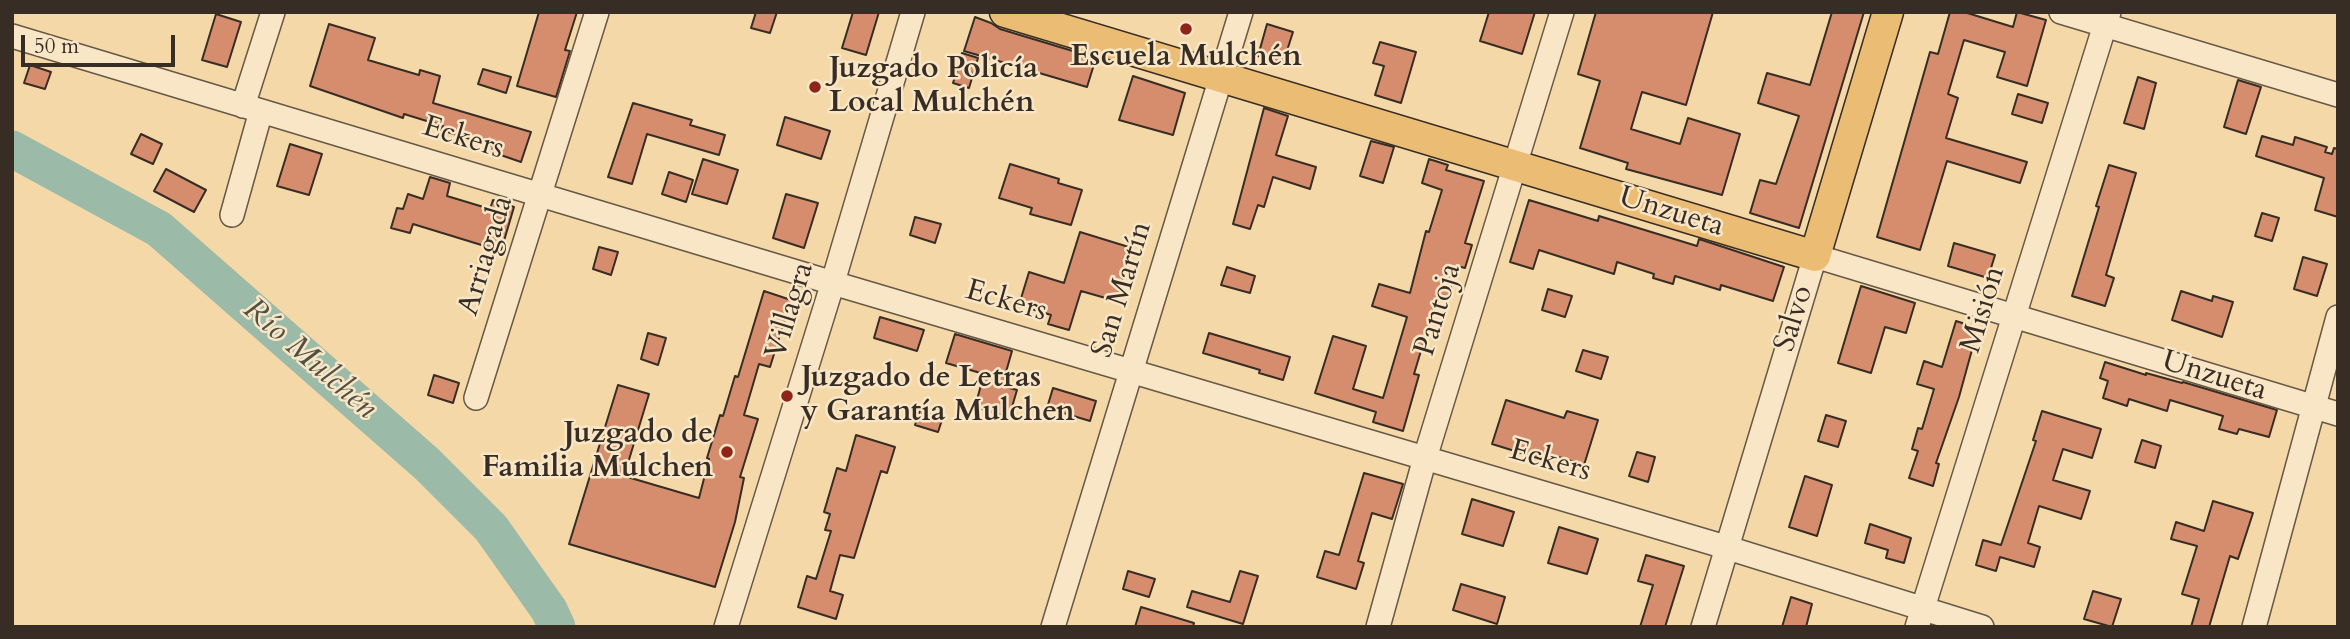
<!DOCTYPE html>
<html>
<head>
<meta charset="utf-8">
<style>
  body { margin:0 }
  #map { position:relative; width:2350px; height:639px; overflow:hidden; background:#f5d8a8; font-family:Cardo,serif }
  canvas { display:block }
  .frame { position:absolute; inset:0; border:14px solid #372d24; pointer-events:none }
  .scale { position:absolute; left:21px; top:35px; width:154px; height:32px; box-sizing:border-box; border:4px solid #372d24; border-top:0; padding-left:9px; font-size:21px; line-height:24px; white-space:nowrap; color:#372d24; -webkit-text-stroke:5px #f8e6c6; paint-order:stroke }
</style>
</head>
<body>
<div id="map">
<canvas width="2350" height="639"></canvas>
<div class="frame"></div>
<div class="scale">50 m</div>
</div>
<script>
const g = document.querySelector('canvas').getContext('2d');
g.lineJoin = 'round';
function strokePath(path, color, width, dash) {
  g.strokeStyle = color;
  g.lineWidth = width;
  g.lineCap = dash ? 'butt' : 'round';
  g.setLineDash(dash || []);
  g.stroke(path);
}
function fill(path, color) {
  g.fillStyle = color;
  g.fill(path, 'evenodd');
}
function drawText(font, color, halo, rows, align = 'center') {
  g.font = font + ' Cardo,serif';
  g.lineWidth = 5;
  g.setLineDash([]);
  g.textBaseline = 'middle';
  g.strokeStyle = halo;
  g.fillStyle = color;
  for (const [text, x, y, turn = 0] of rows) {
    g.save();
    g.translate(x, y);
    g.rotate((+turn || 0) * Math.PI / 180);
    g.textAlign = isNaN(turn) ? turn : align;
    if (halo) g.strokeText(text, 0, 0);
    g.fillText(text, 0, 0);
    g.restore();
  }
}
const river = new Path2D(`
  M12,149L159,229L427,464L491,528L549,610L557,627`);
const building = new Path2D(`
  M539,12H577L565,50L570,51L556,97L517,86Z
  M756,12H777L770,33L751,28Z
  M853,12H879L866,55L842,48Z
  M1489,12H1535L1522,54L1480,41Z
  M1596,12H1713L1686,105L1642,92L1631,129L1680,144L1688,118L1740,134L1722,195L1626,169L1628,163L1580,148L1600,81L1578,74Z
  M1832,12H1864L1799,228L1750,213L1760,180L1776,184L1799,116L1758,103L1767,73L1810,85Z
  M1950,12H1964L2013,27L2017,12L2046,20L2027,86L1997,77L2005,52L1964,40L1948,94L1958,98L1946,138L2027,162L2020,183L1947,161L1920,250L1877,237L1930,52L1938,54Z
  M216,14L241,22L227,67L202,60Z
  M975,17L991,23L1000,29L1096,58L1087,87L964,51Z
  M329,24L375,38L368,60L419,75L420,70L440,76L433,103L531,132L521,162L492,152L493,146L441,130L443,126L404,114L403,118L310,86Z
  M1267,24L1293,32L1283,63L1258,56Z
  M1380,42L1416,52L1401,103L1375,95L1384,66L1373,63Z
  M962,53L978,58L969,88L953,83Z
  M30,65L51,72L45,89L24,83Z
  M483,69L511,77L506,93L478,84Z
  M1133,76L1185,93L1173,135L1119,120Z
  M2138,77L2156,83L2144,129L2124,123Z
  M2238,80L2261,87L2246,134L2224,127Z
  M2018,94L2048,103L2042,123L2012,114Z
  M633,103L692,120L690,125L725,135L719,155L647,134L632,184L608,177Z
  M1264,108L1288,116L1276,155L1316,167L1310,189L1273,177L1264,207L1258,205L1250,229L1233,224Z
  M785,117L830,131L821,159L777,145Z
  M141,134L162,144L153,164L131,154Z
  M2262,136L2293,145L2295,137L2327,147L2325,152L2332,154L2334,148L2338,149V217L2315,210L2324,178L2256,156Z
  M1371,141L1394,147L1383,183L1360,176Z
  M290,144L322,154L309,195L277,186Z
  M703,159L738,170L727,204L692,194Z
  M1429,159L1448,165L1446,170L1484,181L1465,243L1472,245L1465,268L1457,266L1448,297L1438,294L1414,374L1419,375L1403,431L1373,422L1376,412L1315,393L1333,336L1366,346L1353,389L1383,398L1407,317L1372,306L1379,284L1410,293L1426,231L1429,232L1442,190L1422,183Z
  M1010,164L1059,179L1058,183L1082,190L1071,225L1030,214L1032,208L999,198Z
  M2109,165L2136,173L2106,275L2114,278L2105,306L2072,296L2099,207L2096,206Z
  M166,169L206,190L194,212L154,191Z
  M669,172L693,180L686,202L662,194Z
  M430,177L450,183L447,196L490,209L493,200L514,207L501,251L413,224L410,233L391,228L397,208L403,209L408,194L423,199Z
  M786,194L818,203L804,248L773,238Z
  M1529,200L1598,221L1599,216L1697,246L1699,239L1784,267L1773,301L1721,285L1720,290L1675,276L1673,284L1653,278L1654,274L1617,262L1614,274L1539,250L1533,269L1510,262Z
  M2262,213L2279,218L2272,241L2255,236Z
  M915,217L941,224L935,243L910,235Z
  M1080,232L1132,248L1116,301L1081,291L1069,330L1048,324L1051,315L1019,305L1029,272L1064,283Z
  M1954,243L1995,255L1988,278L1948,266Z
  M599,247L618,252L611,275L593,269Z
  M2303,257L2327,264L2317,296L2294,289Z
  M1227,267L1255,276L1250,293L1221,285Z
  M1861,286L1915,303L1906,333L1885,327L1871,373L1838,363Z
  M1548,289L1572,296L1565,317L1542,310Z
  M764,291L791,300L770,367L759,364L744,415L758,419L740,477L744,478L735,522L715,587L569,544L618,385L649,394L624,476L699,498L709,459L707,458L720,415L723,416L735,376L738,377Z
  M2181,291L2212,301L2213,296L2233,302L2222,337L2172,320Z
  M880,317L924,330L917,351L874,338Z
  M1956,321L1978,328L1959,397L1936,463L1939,464L1933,486L1909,478L1918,451L1912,449L1918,428L1922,429L1934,389L1917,384L1924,361L1942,367Z
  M648,333L666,338L658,365L641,359Z
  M1209,333L1290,357L1283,380L1259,373L1260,370L1203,353Z
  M955,334L1012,351L1002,386L1017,390L1009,417L975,407L984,374L946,363Z
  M1583,350L1608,357L1601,379L1576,371Z
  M2105,362L2146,375V373L2182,383L2183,382L2277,410L2269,437L2239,429L2237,434L2219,429L2223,416L2170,400L2167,411L2129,399L2127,406L2103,398L2108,381L2100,378Z
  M434,375L459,383L453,403L428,395Z
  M1053,388L1096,401L1090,421L1047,408Z
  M1506,400L1564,418L1567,411L1598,420L1584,465L1546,453L1544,460L1492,444Z
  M921,407L944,414L938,432L915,425Z
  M2042,411L2101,429L2092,458L2063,449L2053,480L2090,491L2081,519L2039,506L2028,543L2040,547L2034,567L2000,557L1996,571L1976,565L1983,540L2001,545L2036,441L2033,440Z
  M1826,415L1846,421L1838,447L1818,441Z
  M856,435L895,447L887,473L881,471L854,558L840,555L830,591L843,595L836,619L798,607L807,576L816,579L831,531L825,530L830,514L824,512L837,468L846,471Z
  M2142,440L2161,446L2155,468L2135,462Z
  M1637,452L1655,457L1648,482L1629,476Z
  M1364,473L1403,484L1392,519L1372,513L1358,561L1364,563L1356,589L1317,577L1325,551L1339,555Z
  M1805,476L1832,485L1817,536L1789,527Z
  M1472,499L1514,512L1503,546L1462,534Z
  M2213,501L2253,513L2238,559L2230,556L2209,627H2191L2199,599L2182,594L2197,546L2171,539L2176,522L2204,531Z
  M1870,524L1911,538L1904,563L1886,558L1888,550L1865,543Z
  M1559,527L1598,539L1587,574L1548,563Z
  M1646,555L1684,566L1665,627H1640L1653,585L1638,581Z
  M1128,571L1155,579L1149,597L1123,589Z
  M1240,571L1258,576L1243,624L1187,607L1192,591L1230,602Z
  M1461,584L1505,597L1497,624L1453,610Z
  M2093,591L2121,599L2112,627L2084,619Z
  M1791,597L1812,604L1806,627H1782Z
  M1141,607L1194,623L1193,627H1135Z`);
const minor = new Path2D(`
  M2061,12L2338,95
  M12,36L833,283L1712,543L1982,627
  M243,106L273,12
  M232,215L261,111
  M476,398L597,12
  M726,627L830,292L913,12
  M1053,627L1241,12
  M1378,627L1425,458L1562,12
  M1703,627L1815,256L2338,414
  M1917,627L2109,12
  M2254,627L2338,317`);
const major = new Path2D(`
  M1005,12L1815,256L1888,12`);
const markers = [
  [1186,29,7,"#8f2418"],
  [815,87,7,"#8f2418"],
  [787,396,7,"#8f2418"],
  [727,452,7,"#8f2418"]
];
const poiNames = [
  ["Escuela Mulchén",1186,58,"center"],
  ["Juzgado Policía",829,70],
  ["Local Mulchén",829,104],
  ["Juzgado de Letras",801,379],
  ["y Garantía Mulchen",801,413],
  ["Juzgado de",713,435,"right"],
  ["Familia Mulchen",713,469,"right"]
];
const streetNames = [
  ["Eckers",463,139,17],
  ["Unzueta",1671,213,17],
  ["Arriagada",487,256,-73],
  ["San Martín",1123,290,-73],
  ["Eckers",1006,302,16],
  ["Pantoja",1439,310,-73],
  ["Misión",1984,310,-73],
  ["Villagra",791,311,-73],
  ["Salvo",1795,319,-73],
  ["Unzueta",2214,377,17],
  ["Eckers",1550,462,16]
];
const waterNames = [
  ["Río Mulchén",309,360,41]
];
strokePath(river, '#9cbaa8', 37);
fill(building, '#d58d6e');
strokePath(building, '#372d24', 2);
strokePath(minor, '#665845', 26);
strokePath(major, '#372d24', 33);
strokePath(minor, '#f8e6c6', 23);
strokePath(major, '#eabc74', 30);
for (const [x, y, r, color] of markers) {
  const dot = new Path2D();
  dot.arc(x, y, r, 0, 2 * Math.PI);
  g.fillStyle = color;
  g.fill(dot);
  strokePath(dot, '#f8e6c6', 2.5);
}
drawText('bold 30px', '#372d24', '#f8e6c6', poiNames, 'left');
drawText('30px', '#372d24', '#f8e6c6', streetNames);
drawText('italic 32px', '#505045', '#f8e6c6', waterNames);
</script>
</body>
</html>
